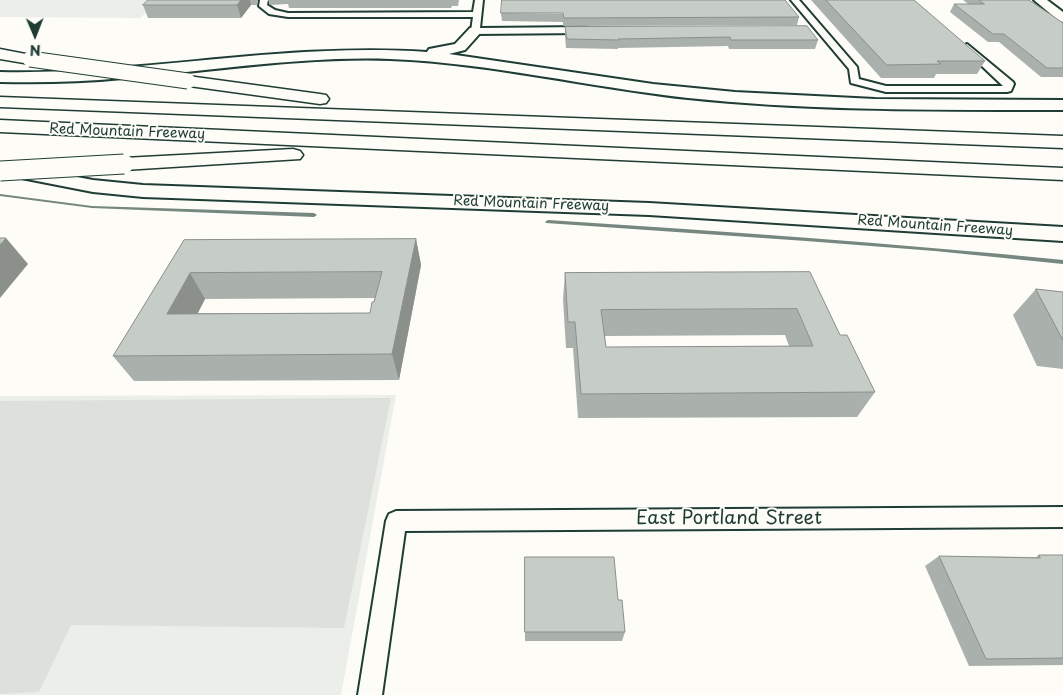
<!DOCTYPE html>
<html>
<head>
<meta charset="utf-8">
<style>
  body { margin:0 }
  #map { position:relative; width:1063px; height:695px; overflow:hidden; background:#fdfcf7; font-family:"Playpen Sans",sans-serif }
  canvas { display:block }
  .north { position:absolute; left:10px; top:10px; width:50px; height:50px; -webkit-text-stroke:4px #fdfcf7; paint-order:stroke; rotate:179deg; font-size:14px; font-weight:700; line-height:20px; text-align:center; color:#1f3d34 }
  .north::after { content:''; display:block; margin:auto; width:18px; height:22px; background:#1f3d34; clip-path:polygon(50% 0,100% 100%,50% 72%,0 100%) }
</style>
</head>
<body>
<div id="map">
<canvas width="1063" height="695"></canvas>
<div class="north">N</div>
</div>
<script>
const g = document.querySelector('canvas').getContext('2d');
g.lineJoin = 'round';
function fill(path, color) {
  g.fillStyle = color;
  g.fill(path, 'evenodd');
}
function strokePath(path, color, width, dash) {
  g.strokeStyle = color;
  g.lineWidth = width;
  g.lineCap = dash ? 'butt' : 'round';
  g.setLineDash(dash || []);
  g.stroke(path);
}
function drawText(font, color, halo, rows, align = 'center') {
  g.font = font + ' "Playpen Sans",sans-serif';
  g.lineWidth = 4;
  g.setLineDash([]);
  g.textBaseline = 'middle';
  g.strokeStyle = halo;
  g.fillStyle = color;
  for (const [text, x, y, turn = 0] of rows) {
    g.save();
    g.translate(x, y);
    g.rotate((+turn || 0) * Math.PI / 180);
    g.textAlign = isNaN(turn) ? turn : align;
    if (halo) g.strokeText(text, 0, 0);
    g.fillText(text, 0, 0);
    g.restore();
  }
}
const built = new Path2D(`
  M0,0H160L140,18L0,17Z
  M396,395L341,695H0V396Z`);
const green = new Path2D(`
  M391,398L344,628L71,625L39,692L0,694V401Z`);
const stream = new Path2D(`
  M0,194L92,206L314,213L317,215L314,217L92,208L0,196Z
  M548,220C720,231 892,243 1063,260V264L935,251L806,241L546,223L545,222Z`);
const street = new Path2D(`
  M260,0H268L267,5L275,10L288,13L473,12L475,0H483L480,28L586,27L590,30L586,33L475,34L471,31L473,17H288L269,14L259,6Z
  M791,0H799L857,67L859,79L886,86H1003L964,49L962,47L967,44L1013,82L1014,84L1011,91L1007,92H886L851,83L849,69Z
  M1063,507V527L405,531L382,695H358L386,521L389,514L396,511Z`);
const secondary = new Path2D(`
  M1034,0H1047L1063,12V22L1059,21Z`);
const primary = new Path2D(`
  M475,27L482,31L465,50L449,54L653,84L735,92L875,99L1063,100V110C938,110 812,111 688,98C588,87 491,63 390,59C301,56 212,71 123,78C82,82 41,83 0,82V72C143,75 284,42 427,52L429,49L455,44L470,28Z
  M13,165L93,180L143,185L649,203L1063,227V241L649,215L143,197L93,192L6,175L3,171L6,167Z`);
const highway = new Path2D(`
  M0,49L36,56L38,59L36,62L30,64L0,59Z
  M188,76L320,94L326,95L329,99L326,103L320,104L182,85L180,81L182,77Z
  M0,97L1063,136V148L0,107Z
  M0,120L1063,168V180L0,132Z
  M293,149L300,151L303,155L300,159L124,170L117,168L114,164L117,160L124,158Z`);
const highwayBridgeFar1 = new Path2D(`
  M30,59L188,81`);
const highwayBridge = new Path2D(`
  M0,171L124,164`);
const wall = new Path2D(`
  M148,0H258L257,5H251L241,18H148L143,5Z
  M268,0H459L458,6H452L451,8H289L288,4L270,5Z
  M811,0H914L985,61L977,74H936L934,78H881Z
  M963,0H1029L1063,23V77H1041L999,42H988L950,12L954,4H968Z
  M501,13L799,17L797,25L563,26V22L502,21Z
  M565,27L818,40L815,49H729L728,46L618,48V49L566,48L565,36Z
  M416,239L421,265L399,380L134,381L113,356L184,240ZM375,298L370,313H198L205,299Z
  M810,272L840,335L875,392L857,417L578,418L573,348H566L563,299L565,273ZM785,335L789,346L606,347L605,336Z
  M1036,289L1063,292V369L1037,366L1013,315Z
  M1039,555H1063V665L969,666L925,566L939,556L1036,557Z
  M525,557L618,600L625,632L622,641H525Z`);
const shadedWall = new Path2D(`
  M241,0H250L251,5L241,18L237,5Z
  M6,238L28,264L0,298V245Z
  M416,239L421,265L399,380L392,354Z
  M190,273L205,299L184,339L167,314Z`);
const building = new Path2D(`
  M148,0H241L237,5H143Z
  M502,0H785L799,17L564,18L563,13H501Z
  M826,0H914L985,61H937L941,64L887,65Z
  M979,0H1029L1063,23V68H1047L1004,34H993L954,4H984Z
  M807,26L818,40H731L730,37L618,39L619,40L567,39L565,27Z
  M0,238H6L0,245Z
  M416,239L392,354L113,356L184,240ZM382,272L374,302H372L370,313L167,314L190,273Z
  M810,272L840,335H847L875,392L581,394L575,322H568L565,273ZM797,309L813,346L606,347L601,310Z
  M1036,289L1063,292V340Z
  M1039,555H1063V658L986,659L939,556L1040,558Z
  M525,557H614L618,600H622L625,632H525Z`);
const farStreetnames = [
  ["Red Mountain Freeway",127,132,2],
  ["Red Mountain Freeway",531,204,2],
  ["Red Mountain Freeway",935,226,4]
];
const nearStreetnames = [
  ["East Portland Street",729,519]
];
fill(built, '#eceee9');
fill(green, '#dde0db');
fill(stream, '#75877f');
strokePath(street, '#1f3d34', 4);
strokePath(secondary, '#1f3d34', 4);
strokePath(primary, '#1f3d34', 4);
strokePath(highway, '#1f3d34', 3);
fill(street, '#fdfcf7');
fill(secondary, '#fdfcf7');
fill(primary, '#fdfcf7');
fill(highway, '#fdfcf7');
strokePath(highwayBridgeFar1, '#1f3d34', 17, []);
strokePath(highwayBridge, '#1f3d34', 21, []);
strokePath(highwayBridgeFar1, '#fdfcf7', 15);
strokePath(highwayBridge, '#fdfcf7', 19);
fill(wall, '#aab0ab');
fill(shadedWall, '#8b908b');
fill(building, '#c6cdc7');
strokePath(building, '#8b908b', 1);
drawText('14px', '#1f3d34', '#fdfcf7', farStreetnames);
drawText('19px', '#1f3d34', '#fdfcf7', nearStreetnames);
</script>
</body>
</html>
